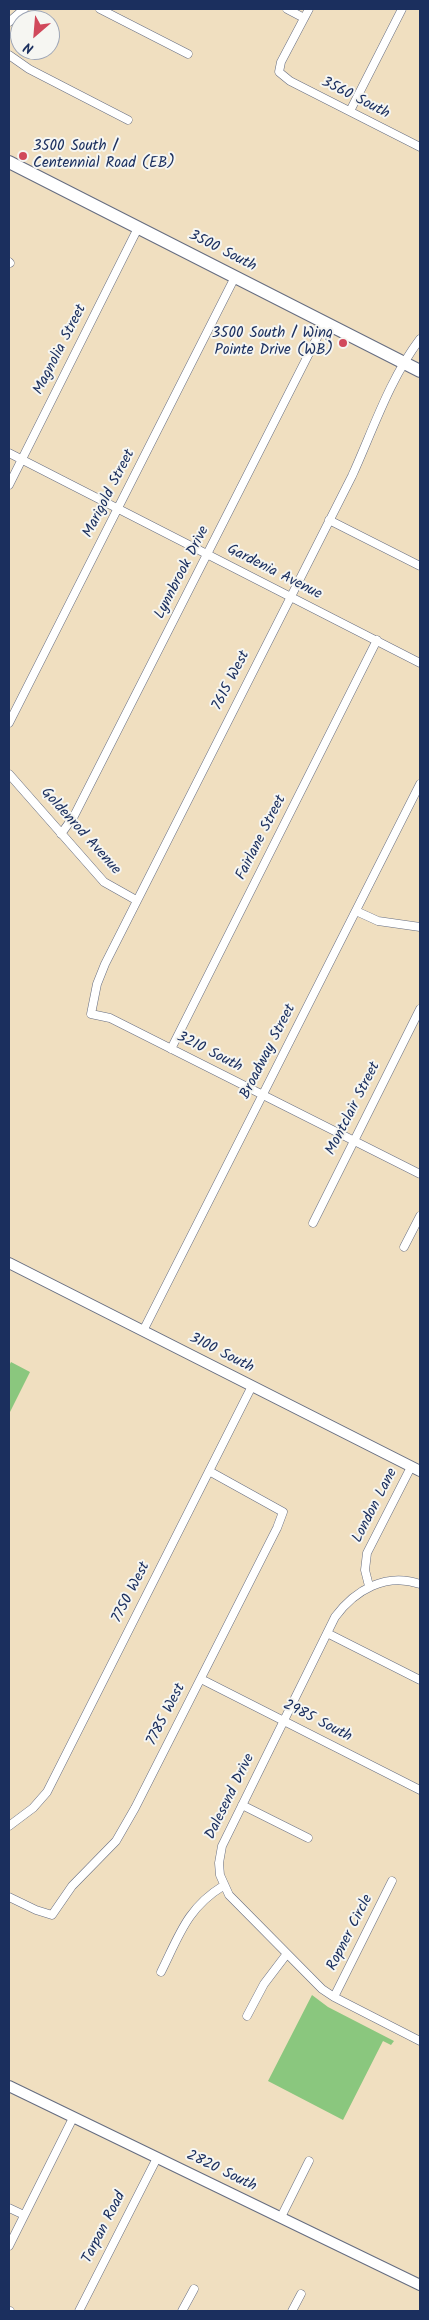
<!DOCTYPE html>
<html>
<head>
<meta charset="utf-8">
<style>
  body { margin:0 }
  #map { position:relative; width:429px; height:2320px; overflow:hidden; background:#f0dfc0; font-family:Kalam,sans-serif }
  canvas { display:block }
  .frame { position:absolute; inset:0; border:10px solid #1b2f5e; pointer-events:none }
  .north { position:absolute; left:10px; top:10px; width:50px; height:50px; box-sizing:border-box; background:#f6f6f2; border:1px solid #9ea6b7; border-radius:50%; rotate:207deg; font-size:14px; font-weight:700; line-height:20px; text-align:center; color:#1b2f5e }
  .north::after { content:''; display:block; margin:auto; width:18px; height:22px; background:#d1495b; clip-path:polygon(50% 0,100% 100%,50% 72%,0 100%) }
</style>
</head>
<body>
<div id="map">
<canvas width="429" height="2320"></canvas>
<div class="frame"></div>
<div class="north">N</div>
</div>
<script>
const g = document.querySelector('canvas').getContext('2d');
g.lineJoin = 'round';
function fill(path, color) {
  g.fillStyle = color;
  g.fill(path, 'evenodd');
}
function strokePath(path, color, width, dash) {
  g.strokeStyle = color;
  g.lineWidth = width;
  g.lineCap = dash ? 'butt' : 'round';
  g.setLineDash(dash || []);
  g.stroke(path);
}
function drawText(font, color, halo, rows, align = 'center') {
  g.font = font + ' Kalam,sans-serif';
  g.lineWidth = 4;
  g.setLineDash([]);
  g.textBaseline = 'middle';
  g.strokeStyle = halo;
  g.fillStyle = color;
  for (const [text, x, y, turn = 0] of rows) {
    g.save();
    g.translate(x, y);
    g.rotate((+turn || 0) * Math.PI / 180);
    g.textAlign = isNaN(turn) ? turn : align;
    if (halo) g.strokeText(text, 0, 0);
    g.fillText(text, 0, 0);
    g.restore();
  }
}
const green = new Path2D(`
  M11,1362L30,1372L10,1412L9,1366Z
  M312,1995L328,2007L394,2041L391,2045L383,2041L343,2120L268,2081Z`);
const minor = new Path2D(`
  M100,9L188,54
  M287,9L304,18
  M309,9L281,62L279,72L290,81L420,147
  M9,22L24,9
  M9,55L29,69L128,120
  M350,111L402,9
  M9,262L10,263
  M420,339C389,380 373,430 352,476L105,964L97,984L91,1014L110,1018L420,1174
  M9,453L420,663
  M9,485L138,228
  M329,520L420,566
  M9,723L235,277
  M9,774L104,882L136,900
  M61,834L74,816L325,322
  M356,911L378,921L420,927
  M171,1049L377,640
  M313,1223L420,1009
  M404,1247L420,1216
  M143,1331L420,784
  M420,1584C386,1572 355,1590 335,1617L222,1846L219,1863L220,1875L229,1895L322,1989L334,1997L420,2041
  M369,1586L365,1570L367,1553L411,1467
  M327,1633L420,1680
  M201,1679L420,1790
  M242,1805L308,1838
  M9,1826L33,1808L47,1792L252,1386
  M9,1897L36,1910L52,1915L72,1886L116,1841L135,1808L277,1528L283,1512L209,1471
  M161,1972C179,1936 187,1908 223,1886
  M334,1997L392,1881
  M247,2016L264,1984L286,1955
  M9,2208L24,2215
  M281,2217L309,2161
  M9,2246L73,2118
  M9,2311H10
  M79,2311L157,2158
  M182,2311L194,2289
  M292,2311L301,2294`);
const tertiary = new Path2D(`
  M9,1263L420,1471
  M9,2086L420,2285`);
const primary = new Path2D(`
  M9,162L420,371`);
const markers = [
  [23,156,5,"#d1495b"],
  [343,343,5,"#d1495b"]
];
const streetNames = [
  ["3560 South",355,99,27],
  ["3500 South",222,252,27],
  ["Magnolia Street",61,350,-63],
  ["Marigold Street",110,494,-63],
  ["Lynnbrook Drive",183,573,-63],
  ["Gardenia Avenue",274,573,27],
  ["7615 West",232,681,-63],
  ["Goldenrod Avenue",80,832,48],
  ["Fairlane Street",262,838,-63],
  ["Broadway Street",269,1052,-63],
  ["3210 South",209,1053,27],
  ["Montclair Street",354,1109,-63],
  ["3100 South",221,1354,27],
  ["London Lane",376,1506,-63],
  ["7750 West",132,1593,-63],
  ["7785 West",167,1715,-63],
  ["2985 South",317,1722,27],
  ["Dalesend Drive",231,1797,-64],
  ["Ropner Circle",351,1933,-63],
  ["2820 South",221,2172,26],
  ["Tarpan Road",105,2228,-63]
];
const poiNames = [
  ["3500 South /",33,147],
  ["Centennial Road (EB)",33,164],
  ["3500 South / Wing",333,334,"right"],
  ["Pointe Drive (WB)",333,351,"right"]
];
fill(green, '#8ac77e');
strokePath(minor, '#666d80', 9);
strokePath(tertiary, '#666d80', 12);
strokePath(primary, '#666d80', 14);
strokePath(minor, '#fff', 8);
strokePath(tertiary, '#fff', 10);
strokePath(primary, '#fff', 12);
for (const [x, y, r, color] of markers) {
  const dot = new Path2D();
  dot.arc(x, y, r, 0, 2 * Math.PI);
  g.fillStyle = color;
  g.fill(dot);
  strokePath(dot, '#f6f6f2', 2);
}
drawText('15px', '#1b2f5e', '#f6f6f2', streetNames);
drawText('15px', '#1b2f5e', '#f6f6f2', poiNames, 'left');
</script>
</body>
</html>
